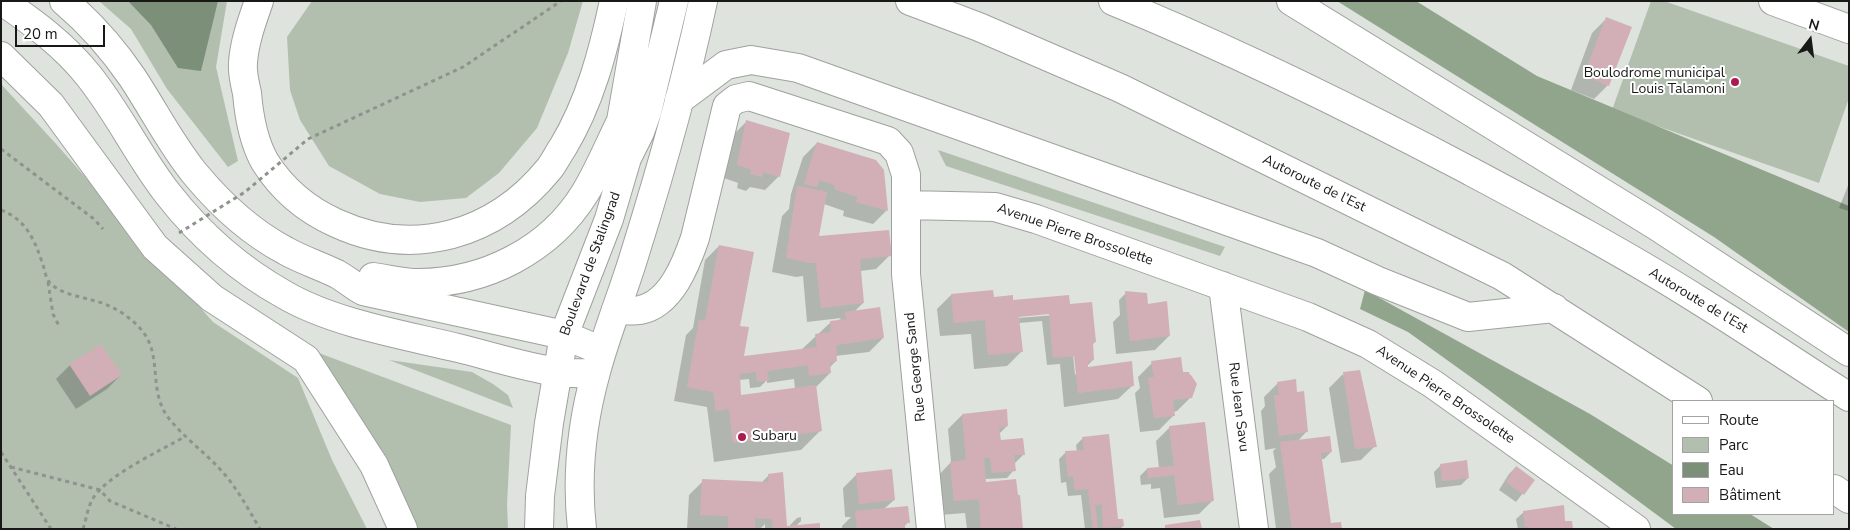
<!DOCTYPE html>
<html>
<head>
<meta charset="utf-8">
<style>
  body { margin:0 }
  #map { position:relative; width:1850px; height:530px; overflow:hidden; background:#dee3dd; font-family:"Nunito Sans",sans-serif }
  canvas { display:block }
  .frame { position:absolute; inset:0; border:2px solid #181917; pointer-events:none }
  .legend { position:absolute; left:1672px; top:400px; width:162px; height:115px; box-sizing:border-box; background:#fff; border:1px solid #a3a3a2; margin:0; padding:6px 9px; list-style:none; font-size:15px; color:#181917 }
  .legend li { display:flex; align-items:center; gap:10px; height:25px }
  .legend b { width:25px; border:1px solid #a3a3a2 }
  .north { position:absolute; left:1785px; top:15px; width:50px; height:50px; -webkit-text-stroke:4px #fff; paint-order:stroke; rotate:15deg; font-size:14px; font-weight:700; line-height:20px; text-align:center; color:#181917 }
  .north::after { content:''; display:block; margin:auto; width:18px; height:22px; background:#181917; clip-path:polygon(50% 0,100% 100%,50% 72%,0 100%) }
  .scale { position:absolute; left:15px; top:25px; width:90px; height:22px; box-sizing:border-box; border:2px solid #181917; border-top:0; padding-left:6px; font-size:15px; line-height:18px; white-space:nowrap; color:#181917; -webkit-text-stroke:4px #fff; paint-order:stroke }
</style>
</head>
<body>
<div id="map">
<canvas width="1850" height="530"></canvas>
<div class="frame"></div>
<ul class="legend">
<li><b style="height:6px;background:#fff"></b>Route</li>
<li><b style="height:14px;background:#b2bfaf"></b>Parc</li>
<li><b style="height:14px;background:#7c8f78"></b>Eau</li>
<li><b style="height:14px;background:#d2afb6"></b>Bâtiment</li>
</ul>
<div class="north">N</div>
<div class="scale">20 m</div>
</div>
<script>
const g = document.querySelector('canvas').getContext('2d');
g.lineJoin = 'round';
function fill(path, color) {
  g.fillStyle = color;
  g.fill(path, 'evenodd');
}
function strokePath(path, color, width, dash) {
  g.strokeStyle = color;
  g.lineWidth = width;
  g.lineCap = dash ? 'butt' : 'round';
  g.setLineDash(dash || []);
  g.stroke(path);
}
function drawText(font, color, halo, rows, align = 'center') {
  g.font = font + ' "Nunito Sans",sans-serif';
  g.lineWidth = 4;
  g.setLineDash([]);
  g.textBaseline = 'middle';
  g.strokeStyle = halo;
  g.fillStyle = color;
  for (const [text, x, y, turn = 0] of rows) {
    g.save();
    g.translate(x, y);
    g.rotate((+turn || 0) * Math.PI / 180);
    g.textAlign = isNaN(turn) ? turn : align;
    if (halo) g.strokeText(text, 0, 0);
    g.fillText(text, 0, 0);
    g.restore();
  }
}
const green = new Path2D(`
  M99,1H227L216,67L238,161L228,167L167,89L131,29Z
  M312,1H583L568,53L537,128L499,173L466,198L420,202L380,194L329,166L300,120L290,90L287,37Z
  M1651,1H1664L1849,66V98L1819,183L1612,110Z
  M1,84L57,145L213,322L298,378L332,460L367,529H1Z
  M938,150L1225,247L1220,256L946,166Z
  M319,353L511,425L507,505L508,529H416L400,488Z
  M389,360L472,372L493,384L508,395L513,408Z`);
const forest = new Path2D(`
  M1337,1H1416L1537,76L1849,206V332L1714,237Z
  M1365,290L1590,414L1674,466V514H1750L1774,529H1676L1486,388L1408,332L1360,309Z`);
const water = new Path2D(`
  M128,1H218L201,71L178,68L151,25Z`);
const shadow = new Path2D(`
  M1606,19L1608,85L1594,99L1571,90L1592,33Z
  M747,121L779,176L765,190L750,187L746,191L737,188L738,183L724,178L733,135Z
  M817,143L882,171L886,211L873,224L843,216L844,211L824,204L818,237L890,255L876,269L860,271L863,303L854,312L883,338L869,352L835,356L836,361L829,368L830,373L816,387L820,431L801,450L714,462L707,407L674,401L686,335L693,328L705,260L719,246L738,327L742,357L801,350L831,322H837L841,318L807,322L803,276L796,277L772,272L782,216L789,209L791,194L803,157ZM749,379L750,388L760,387L767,380V383L794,379L795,389L740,397L739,380Z
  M1849,183V211L1839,208Z
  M1126,293L1147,305L1169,336L1155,350L1116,354L1113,322L1120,315L1119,300Z
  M951,295L993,298L1012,303L1068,306L1095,342L1092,345L1093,360L1087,366V368L1133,385L1118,399L1064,407L1060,364L1047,365L1042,321L1019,323L1021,352L1007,366L974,369L971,334L940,336L937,309ZM1069,311L1077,373L1075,375ZM1055,312V315L1018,318V316Z
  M1152,363L1182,374L1191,397L1177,411L1173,412V416L1159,430L1140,432L1135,393L1140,388L1138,377Z
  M70,365L121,375L107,389L76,409L56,379Z
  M1343,374L1375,446L1361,460L1341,463L1329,388Z
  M1278,383L1296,394L1307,431L1297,442L1331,452L1324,459H1321L1330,525L1341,529H1276L1269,474L1276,467L1273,451L1276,448L1265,450L1261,411L1265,406L1264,397Z
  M962,415L1007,426L999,434L1000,441L1024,454L1014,464V470L1007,478L985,479V483L1022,529H967L965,513L940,515L937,477L951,462L948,429Z
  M1170,427L1213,500L1199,514L1164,518L1160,488L1151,489V484L1141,485L1140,476L1147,469L1159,468L1156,441Z
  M1083,438L1117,520L1123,526L1120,529H1085L1081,495L1068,496L1066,482L1061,483L1059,459L1066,452H1077L1076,445Z
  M1441,465L1468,478L1461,485L1436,488L1434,472Z
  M1516,467L1533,480L1516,502L1499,490L1509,474Z
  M857,474L894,500L884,509L908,522L904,527V529H842V526L851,517H845L843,488Z
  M769,475L786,527H790V525L797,518L801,517V521L796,526L819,529H765V524L760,529H687L689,495L703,481L762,482Z
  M1524,512L1564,521L1571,529H1518L1516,519Z`);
const building = new Path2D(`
  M1606,17L1632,27L1609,86L1584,75Z
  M746,120L790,133L780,177L763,172L762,177L750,174L751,169L737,165Z
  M817,142L876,160L884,170L888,211L856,202L858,197L834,189L835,185L819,180L817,187L804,184Z
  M797,186L827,192L819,236L889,230L892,256L860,259L864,303L821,308L816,263H811L786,258Z
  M719,245L754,252L740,326L749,327L744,356L817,347L815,334L831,332L830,321L846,319L845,312L880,307L884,338L836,345L837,361L830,363L831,373L809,376L808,365L767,371L769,380L757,382L756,372L740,374L741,395L816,385L822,431L733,443L729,409L716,411L713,392L687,387L699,320L705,321Z
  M993,290L994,297L1013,295V300L1069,295L1070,304L1092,302L1096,342L1093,343L1094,360L1088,361V367L1132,361L1134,386L1078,393L1074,356L1053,358L1049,314L1019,317L1023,352L988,355L985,320L954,323L951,294Z
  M1125,291L1147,293L1148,304L1167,301L1170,336L1130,341Z
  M101,344L122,375L90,396L69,364Z
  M1181,357L1183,372H1189L1190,375H1191L1197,384L1192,398L1173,400L1175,416L1154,418L1148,378L1154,377L1151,361Z
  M1360,370L1377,447L1355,449L1343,372Z
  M1296,379L1297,392L1304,391L1308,432L1279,436L1274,395H1279L1277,382Z
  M1007,409L1008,426L999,428L1001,440L1023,438L1025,455H1014L1016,471L992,473L990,458H984L986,482L1016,479L1018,495H1020L1023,529H981L979,499L954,501L950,462L966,460L962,414Z
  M1205,422L1214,501L1178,505L1174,475L1148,478L1147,468L1174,466L1169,426Z
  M1109,434L1118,519H1123L1124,526L1103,528L1102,504L1095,505L1098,529H1093L1088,489L1075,490L1073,476L1068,477L1065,451L1084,450L1082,437Z
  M1330,436L1332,452L1321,453L1331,523L1341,522L1342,529H1292L1280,442Z
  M1467,460L1469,478L1442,481L1440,464Z
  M1516,466L1535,480L1524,495L1506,482Z
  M892,469L895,500L859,504L856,473Z
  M783,472L787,526L820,523V529H773L772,519L755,518V529H728V516L700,515L702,479L769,482L768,474Z
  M1564,505L1565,521H1572L1573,529H1529V527H1525L1523,511Z
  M908,506L910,523H905V529H857L855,511Z
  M1200,520L1202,529H1165V525Z`);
const path = new Path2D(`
  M1,149L94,219L103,229
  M1,210C27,220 35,241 43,265C45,271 46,279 50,283C62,295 80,296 95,301C111,305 126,314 138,326C163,351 149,383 164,411C173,428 203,451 217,466C235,484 247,507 260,529
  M48,282L53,314L59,326
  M1,452L51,529
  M11,467L100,490L110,501L176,529
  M83,529C86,520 87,511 91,502C102,477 162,450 186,436`);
const minor = new Path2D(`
  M1773,1L1849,29
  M1,56L51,105L155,247L212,298L306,359L374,465L403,529
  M907,205L995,207L1036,219L1308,317L1368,344L1433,384L1636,529
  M1223,286L1254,529
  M616,310C624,310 633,311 640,310C671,304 686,264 695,238L727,106L736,99L749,96L888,141L899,153L906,175V274L931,529`);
const major = new Path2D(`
  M2,1C34,23 64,45 88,75C118,112 139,157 168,194C200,235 240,270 285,295C333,323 404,335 458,348C491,356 524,367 558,372C570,374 583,373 595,373
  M64,1C90,23 113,49 132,77C154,110 171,145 196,175C221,205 252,233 286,251C302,260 321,266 337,274C346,279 354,286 363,291L564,335L602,351
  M627,158L640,132L647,112L674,1
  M373,277C388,279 404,283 418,283C485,283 550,250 585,193C599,170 609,145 621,121
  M539,529L540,496L549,423L564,335L609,219L627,158L621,121L642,1
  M582,529C576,476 582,422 596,372C607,331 623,293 635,253C661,170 685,86 703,1`);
const highway = new Path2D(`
  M259,1C252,21 244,43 243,63C242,73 245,84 247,93C249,117 253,141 265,162C282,189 307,210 336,223C414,259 495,235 549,169C554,163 558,154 563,147C590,102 603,52 614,1
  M910,1L979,27L1120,88L1502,276L1698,401
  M1113,1C1235,51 1353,109 1470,171C1547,212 1626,254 1700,301C1750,332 1799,365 1849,397
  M1291,1L1655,225L1849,352
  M679,100L726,65L751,60L798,68L1317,253L1378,281L1468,317L1554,308
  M1834,489L1849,499`);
const pathBridge = new Path2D(`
  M179,233L245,192L308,139L463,67L561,1`);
const markers = [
  [1735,82,5,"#ab1b53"],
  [742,437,5,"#ab1b53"]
];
const poiNames = [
  ["Boulodrome municipal",1725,74],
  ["Louis Talamoni",1725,90],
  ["Subaru",752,437,"left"]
];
const streetNames = [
  ["Autoroute de l’Est",1314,184,26],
  ["Avenue Pierre Brossolette",1075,235,19],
  ["Boulevard de Stalingrad",591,264,-70],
  ["Autoroute de l’Est",1698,301,31],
  ["Rue George Sand",916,367,-96],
  ["Avenue Pierre Brossolette",1445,395,34],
  ["Rue Jean Savu",1238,407,83]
];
fill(green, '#b2bfaf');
fill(forest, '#91a58d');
fill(water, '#7c8f78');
fill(shadow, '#0003');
fill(building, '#d2afb6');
strokePath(minor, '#9ea29d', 30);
strokePath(major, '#9ea29d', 30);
strokePath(highway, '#9ea29d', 30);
strokePath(path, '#8f928e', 3, [4, 4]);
strokePath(minor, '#fff', 28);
strokePath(major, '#fff', 28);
strokePath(highway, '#fff', 28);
strokePath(pathBridge, '#8f928e', 3, [4, 4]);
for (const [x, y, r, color] of markers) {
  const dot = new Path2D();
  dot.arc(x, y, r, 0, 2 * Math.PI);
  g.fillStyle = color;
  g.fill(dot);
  strokePath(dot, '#fff', 2);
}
drawText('14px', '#181917', '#fff', poiNames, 'right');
drawText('14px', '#181917', '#fff', streetNames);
</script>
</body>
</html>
